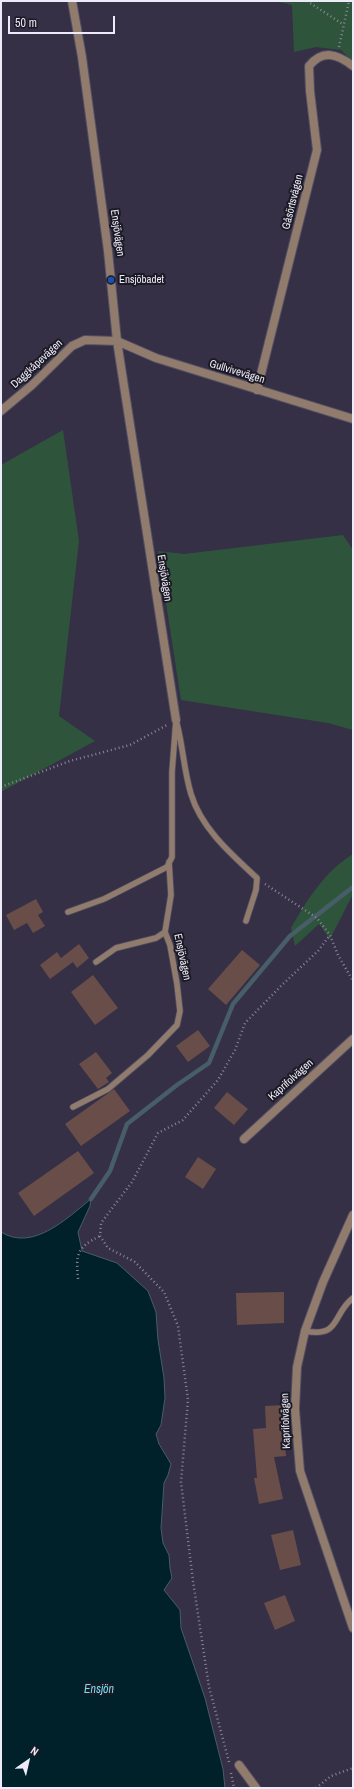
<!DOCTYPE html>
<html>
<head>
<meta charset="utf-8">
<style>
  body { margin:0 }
  #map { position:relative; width:354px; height:1789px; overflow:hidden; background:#353046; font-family:"Archivo Narrow",sans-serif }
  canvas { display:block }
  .frame { position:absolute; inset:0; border:2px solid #edeaf9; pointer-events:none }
  .north { position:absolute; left:8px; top:1741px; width:40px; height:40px; -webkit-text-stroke:3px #1c1a24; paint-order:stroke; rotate:34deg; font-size:11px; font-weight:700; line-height:16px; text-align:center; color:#edeaf9 }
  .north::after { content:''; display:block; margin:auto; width:14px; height:18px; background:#edeaf9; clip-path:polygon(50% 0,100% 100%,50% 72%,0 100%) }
  .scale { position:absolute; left:8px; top:16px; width:107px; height:18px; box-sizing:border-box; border:2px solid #edeaf9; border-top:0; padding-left:5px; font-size:12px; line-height:14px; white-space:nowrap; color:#edeaf9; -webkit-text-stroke:3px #1c1a24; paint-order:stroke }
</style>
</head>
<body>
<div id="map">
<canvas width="354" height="1789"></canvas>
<div class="frame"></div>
<div class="north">N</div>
<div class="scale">50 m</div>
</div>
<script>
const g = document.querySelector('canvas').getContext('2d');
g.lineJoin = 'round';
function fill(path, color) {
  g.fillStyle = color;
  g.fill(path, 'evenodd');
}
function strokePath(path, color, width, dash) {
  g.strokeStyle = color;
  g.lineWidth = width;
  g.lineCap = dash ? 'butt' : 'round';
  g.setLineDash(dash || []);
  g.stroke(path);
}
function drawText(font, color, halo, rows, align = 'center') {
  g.font = font + ' "Archivo Narrow",sans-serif';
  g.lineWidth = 4;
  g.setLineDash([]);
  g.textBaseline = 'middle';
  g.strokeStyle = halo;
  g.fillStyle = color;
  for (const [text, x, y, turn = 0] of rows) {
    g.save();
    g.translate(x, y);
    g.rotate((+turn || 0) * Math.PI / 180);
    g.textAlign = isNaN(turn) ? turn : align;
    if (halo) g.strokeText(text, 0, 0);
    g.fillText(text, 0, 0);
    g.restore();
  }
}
const green = new Path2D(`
  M275,1H353V62L341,50L316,47L294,52L292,5Z
  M63,430L79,541L59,716L95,741L1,792V465Z
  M343,535L353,550V730L328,723L181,700L158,551L184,554Z
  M353,854V894L330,939L319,924L295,946L291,928C308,899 324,872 353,854Z`);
const water = new Path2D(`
  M91,1199L90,1206L78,1232L82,1251L117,1263L148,1291L156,1312L158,1340L164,1378L165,1398L161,1425L156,1434L159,1444L171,1464L168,1475L164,1483L161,1528L163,1543L169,1555L170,1568L172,1578L164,1590L180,1610L181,1628L205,1698L223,1769L225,1788H1V1232C33,1252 67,1218 91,1199Z`);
const stream = new Path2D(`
  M91,1199L110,1171L127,1124L177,1085L209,1063L233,1004L290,936L353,887`);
const building = new Path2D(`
  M36,899L43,912L38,915L45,926L33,933L27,923L14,930L6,915Z
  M79,944L89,958L77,968L73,962L50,979L40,965L57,952L61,958Z
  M242,950L260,965L226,1005L208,989Z
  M93,975L118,1008L95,1025L71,992Z
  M198,1030L210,1046L188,1062L176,1046Z
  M96,1052L112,1073L106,1078L109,1082L98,1089L79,1064Z
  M114,1089L130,1111L81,1146L65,1124Z
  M227,1092L248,1109L234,1125L214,1108Z
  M78,1151L94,1173L34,1216L18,1193Z
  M198,1157L216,1169L203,1189L185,1177Z
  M284,1292V1323L237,1325L236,1293Z
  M284,1405L285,1421L283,1422L286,1456L274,1457L283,1499L259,1504L254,1478H257L253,1429L266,1428L265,1406Z
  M293,1530L301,1565L280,1570L271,1535Z
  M285,1595L295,1621L275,1630L264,1603Z`);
const path = new Path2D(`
  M307,1L344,25
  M339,47L349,1
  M1,787L70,761L130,745L167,725
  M265,884L317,918L330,935L338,955L353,981
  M78,1279C76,1254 76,1248 100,1236
  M229,1762L209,1687L193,1581L181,1482L188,1400L178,1326L164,1292L135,1262L108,1248L100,1236L101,1223L132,1182L158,1133L183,1120L218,1080L235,1050L245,1023L280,987L318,951L330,935
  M231,1773L234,1788
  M316,1788L331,1776L353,1768`);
const service = new Path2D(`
  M177,724C183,747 184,771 191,794C201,828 231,854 257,878L256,890L246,921
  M68,912L104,899L167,867L172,857V772L176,720
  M96,962L116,948L156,938L165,932
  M73,1107L108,1089L148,1055L177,1025L180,1011L177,984L170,945L165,932L171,895L169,862
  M305,1331C341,1338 332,1314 353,1298`);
const minor = new Path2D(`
  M72,1L82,57L108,251L117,341L176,720
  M257,390L317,150L310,91L309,66C323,49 337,54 353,66
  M1,411L32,385L72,346L85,340L117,341L156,358L353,419
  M244,1139L353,1039
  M353,1215L323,1282L305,1331L297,1367L295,1409L300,1471L353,1628
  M239,1765L256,1788`);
const markers = [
  [111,280,4,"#1a4fb4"]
];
const streetNames = [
  ["Gåsörtsvägen",293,202,-76],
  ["Ensjövägen",117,233,82],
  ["Daggkåpevägen",37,364,-43],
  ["Gullvivevägen",237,372,17],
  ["Ensjövägen",164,578,81],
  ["Ensjövägen",182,957,78],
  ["Kaprifolvägen",291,1080,-42],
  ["Kaprifolvägen",286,1421,-92]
];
const poiNames = [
  ["Ensjöbadet",119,280]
];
const waterNames = [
  ["Ensjön",99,1690]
];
fill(green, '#2e553b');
fill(water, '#00212a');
strokePath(water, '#475d68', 1);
strokePath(stream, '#475d68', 4.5);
fill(building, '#694d49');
strokePath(service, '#524e63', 7);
strokePath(minor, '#524e63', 10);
strokePath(path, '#8a8699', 2.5, [1, 3]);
strokePath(service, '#907b6d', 5.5);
strokePath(minor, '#907b6d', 8);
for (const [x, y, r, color] of markers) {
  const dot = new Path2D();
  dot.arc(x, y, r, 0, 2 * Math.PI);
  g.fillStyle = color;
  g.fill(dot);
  strokePath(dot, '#1c1a24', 1.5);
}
drawText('11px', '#edeaf9', '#1c1a24', streetNames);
drawText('11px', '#edeaf9', '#1c1a24', poiNames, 'left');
drawText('italic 12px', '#75ddf6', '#1c1a24', waterNames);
</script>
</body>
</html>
